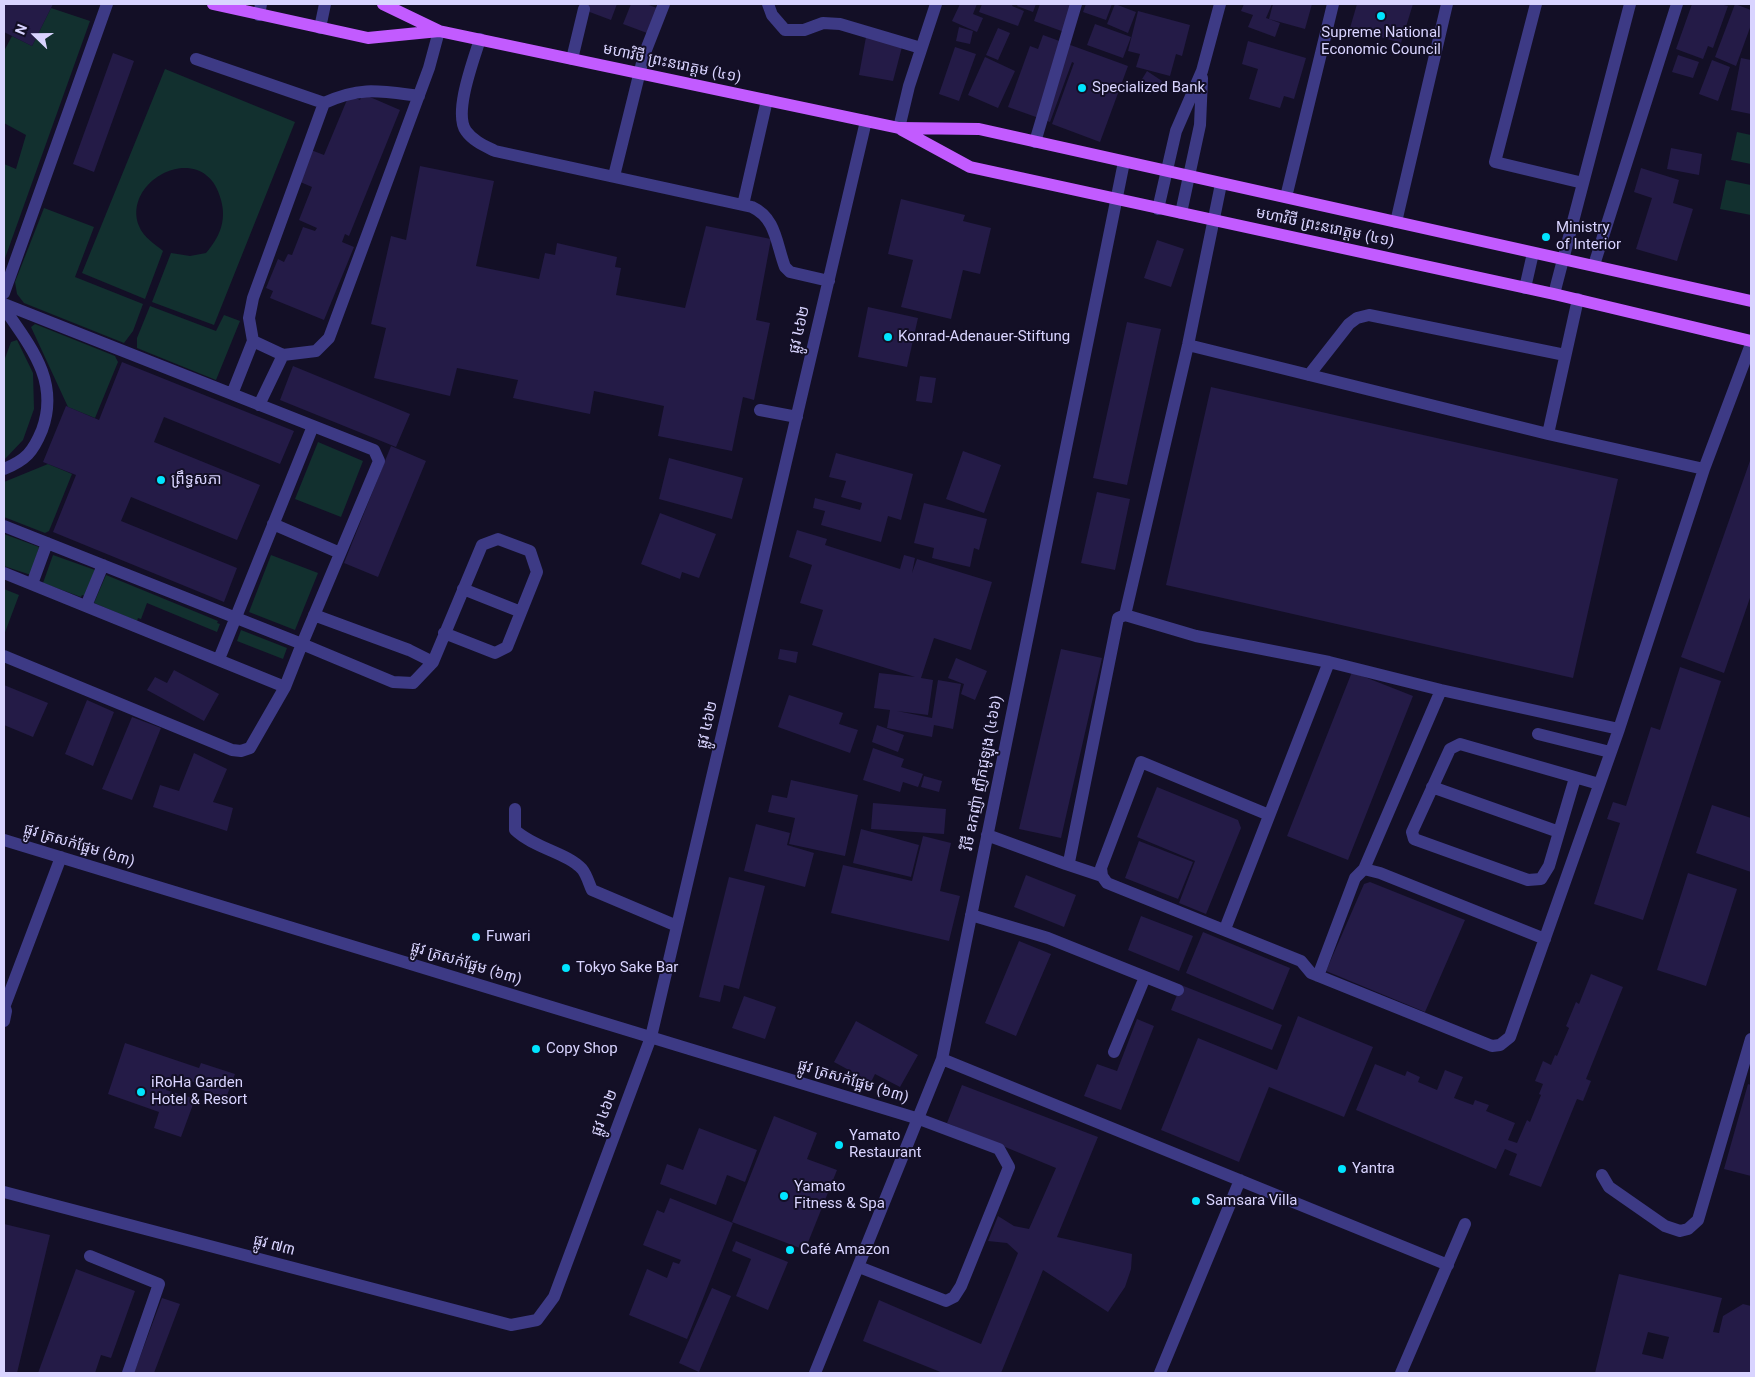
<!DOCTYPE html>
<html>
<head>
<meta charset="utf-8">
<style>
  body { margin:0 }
  #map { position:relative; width:1755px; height:1377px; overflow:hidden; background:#130f26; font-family:Roboto,sans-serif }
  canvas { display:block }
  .frame { position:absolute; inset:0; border:5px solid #d9d4ff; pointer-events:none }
  .north { position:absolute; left:10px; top:10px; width:50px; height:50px; -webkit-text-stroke:4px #130f26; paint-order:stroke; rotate:292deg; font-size:14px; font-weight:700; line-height:20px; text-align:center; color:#d9d4ff }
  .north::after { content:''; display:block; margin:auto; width:18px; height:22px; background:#d9d4ff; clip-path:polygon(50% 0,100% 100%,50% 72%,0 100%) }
</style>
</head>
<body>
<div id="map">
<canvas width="1755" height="1377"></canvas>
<div class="frame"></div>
<div class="north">N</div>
</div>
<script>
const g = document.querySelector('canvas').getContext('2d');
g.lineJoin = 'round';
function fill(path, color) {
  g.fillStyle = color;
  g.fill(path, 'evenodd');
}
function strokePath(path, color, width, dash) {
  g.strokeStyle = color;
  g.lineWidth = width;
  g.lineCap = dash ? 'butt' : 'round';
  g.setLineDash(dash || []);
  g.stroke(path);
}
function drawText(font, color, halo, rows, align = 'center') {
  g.font = font + ' Roboto,"Noto Sans Khmer",sans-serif';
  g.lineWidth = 4;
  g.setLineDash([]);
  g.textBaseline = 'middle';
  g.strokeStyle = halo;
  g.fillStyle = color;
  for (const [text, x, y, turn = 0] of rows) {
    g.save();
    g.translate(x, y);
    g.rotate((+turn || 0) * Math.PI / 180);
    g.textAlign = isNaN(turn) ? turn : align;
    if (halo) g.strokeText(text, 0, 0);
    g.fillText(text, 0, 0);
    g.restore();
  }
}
const green = new Path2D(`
  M51,8L90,21L4,261V164L16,169L26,135L4,123V51L12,36L32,46Z
  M165,69L295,122L214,325L152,302L171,253L190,256L206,253C219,238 227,221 221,200C205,137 121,179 139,226C143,237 155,244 163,251L145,299L82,273Z
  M1737,132L1751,135V164L1731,160Z
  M1726,180L1751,185V215L1720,209Z
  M44,208L94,227L75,277L143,304L133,331L124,343L24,303L17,294L15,282Z
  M150,306L216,331L224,315L240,321L216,380L137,348V338Z
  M35,324L115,356L118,362L95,418L68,407L31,327Z
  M17,340L33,373L34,409L23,440L4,460V361L11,342Z
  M318,442L363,461L341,517L295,499Z
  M48,464L72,474L49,531L45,533L4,517V482Z
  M4,534L39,547L31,575L4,566Z
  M53,555L95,570L85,596L82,595L81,597L43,583Z
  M271,555L318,573L295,630L249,612Z
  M106,575L218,621L217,623L220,624L217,632L147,603L141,619L138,618L137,621L94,603Z
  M4,589L19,595L4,635Z
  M241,630L287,648L283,659L237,641Z`);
const building = new Path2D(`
  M4,4H53L32,46L4,32Z
  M580,4H617L611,20L579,8Z
  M631,4H646L657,8L647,33L623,24Z
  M960,4H977L973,14L983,18L977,32L952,21Z
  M982,4H1013L1012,6L1024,11L1018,26L979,12Z
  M1018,4H1036L1033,12L1017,6Z
  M1040,4H1071L1067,33L1034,21Z
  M1086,4H1112L1106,20L1083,12Z
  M1115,4L1136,12L1128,33L1107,24Z
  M1244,4H1272L1266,18L1280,23L1275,37L1248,27L1253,15L1241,11Z
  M1273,4H1312L1305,29L1269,19Z
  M1357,4H1413L1401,43L1350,28Z
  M1692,4H1720L1728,6L1713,48L1708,46L1703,59L1676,49Z
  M1735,4L1751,10V25L1736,66L1715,57Z
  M1138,11L1190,25L1182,56L1176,54L1170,76L1136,67L1140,54L1128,51Z
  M1095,24L1131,37L1123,58L1087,45Z
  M959,27L973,31L970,44L956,41Z
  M998,28L1010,33L998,60L986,55Z
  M1043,35L1128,66L1100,142L1052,124L1074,63L1072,62L1050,122L1008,107L1030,46L1038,49Z
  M866,37L902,47L893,81L859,75Z
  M1248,41L1306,58L1294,99L1284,96L1280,108L1249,99L1258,69L1242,64Z
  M955,47L976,54L959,101L939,94Z
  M113,53L134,61L94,172L73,164Z
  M1678,55L1699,62L1693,78L1672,72Z
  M985,57L1015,71L998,108L968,95Z
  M1741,58L1751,60V114L1731,110Z
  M1712,60L1730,67L1718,101L1699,94Z
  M1147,71L1162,81L1154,93L1139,84Z
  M363,94L400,110L349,236L345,234L342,242L354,247L324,320L270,298L273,291L266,288L278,259L284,262L288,254L292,255L303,227L315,231L317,228L299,220L312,187L298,181L311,150L324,155L349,95L360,100Z
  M1671,148L1702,154L1699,175L1667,169Z
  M420,166L494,181L476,266L539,279L545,253L555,255L557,243L617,257L615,267L621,268L616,295L685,308L706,226L771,239L756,320L770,323L754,400L743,397L732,451L658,436L664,406L594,391L590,414L513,398L518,380L457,368L450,396L374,378L386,328L371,324L391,236L406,240Z
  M1641,168L1679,180L1673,203L1693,209L1677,261L1636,249L1652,198L1634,192Z
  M901,199L965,215L963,221L991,228L980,274L963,270L951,319L901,307L913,260L888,254Z
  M1157,240L1184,249L1171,287L1144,278Z
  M868,307L918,318L907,367L858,357Z
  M1127,322L1161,329L1127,485L1093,478Z
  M122,362L294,431L280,464L164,417L154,442L260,485L237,540L131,497L121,521L237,568L224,602L53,532L76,475L43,462L66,406L99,420Z
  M293,366L410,414L396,447L280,400Z
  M920,376L936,378L932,403L916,401Z
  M1211,387L1618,479L1573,678L1166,585Z
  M391,446L426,461L378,577L344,563Z
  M963,451L1001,465L984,513L946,499Z
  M836,453L913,474L901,520L888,516L881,542L821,525L825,511L813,508L815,498L860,510L862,503L841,497L846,481L829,477Z
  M669,458L743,478L732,519L659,499Z
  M1751,458V595L1724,673L1681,657Z
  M1097,492L1130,499L1115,570L1081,563Z
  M924,503L987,519L979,550L974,548L970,567L932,558L934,548L914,543Z
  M660,513L716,534L699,578L682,572L680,579L641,564Z
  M797,530L827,539L825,545L900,569L904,555L915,558L912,573L917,559L992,582L971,650L934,638L921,678L933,680L928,715L897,711L932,718L938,680L961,684L953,729L934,725L932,737L887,728L890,710L874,708L879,673L915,677L812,645L823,610L800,603L812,565L789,557Z
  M780,649L798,652L796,663L778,659Z
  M1061,649L1102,658L1061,838L1019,829Z
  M956,658L987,671L975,700L961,694L964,684L948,678Z
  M1680,667L1721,681L1643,920L1594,904L1620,823L1607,819L1613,802L1626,806L1651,727L1660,730Z
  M174,670L219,694L204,721L147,690L155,677L167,683Z
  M1352,672L1413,696L1348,860L1287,836Z
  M4,685L48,703L33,737L4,725Z
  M789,695L843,713L839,724L858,730L850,753L778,727Z
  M87,700L114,712L93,766L65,754Z
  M132,717L161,728L132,800L102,789Z
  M877,725L904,735L898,752L872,742Z
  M873,748L904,759L901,767L923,774L918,787L903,782L900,792L863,780Z
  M194,753L227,769L213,802L233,808L227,831L153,807L160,785L179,791Z
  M924,776L942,781L939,792L921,787Z
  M791,780L858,795L845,856L789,844L795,818L768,812L772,795L787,798Z
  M1157,787L1238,820L1241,828L1206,914L1179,903L1195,861L1137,837Z
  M873,803L946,809L944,834L871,829Z
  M1712,805L1751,818V872L1696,853Z
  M756,824L790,833L787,845L814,853L805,887L744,871Z
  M861,829L919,845L911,877L853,863Z
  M923,836L951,843L940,891L960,896L949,941L831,913L843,865L912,881Z
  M1139,841L1193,862L1178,899L1125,878Z
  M1688,873L1737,889L1706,986L1657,970Z
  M1026,875L1076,895L1064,927L1014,907Z
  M729,877L765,886L739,989L724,985L720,1002L699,997Z
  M1370,882L1465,920L1425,1012L1326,971L1364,884Z
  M1141,916L1193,936L1179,971L1128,950Z
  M1203,932L1290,968L1273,1010L1186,973Z
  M1019,941L1051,954L1016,1036L985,1023Z
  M1591,974L1623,987L1586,1079L1591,1081L1583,1101L1577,1099L1541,1187L1509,1175L1517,1154L1505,1149L1496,1169L1356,1110L1375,1064L1405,1076L1407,1071L1420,1077L1418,1082L1437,1090L1445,1070L1463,1077L1454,1098L1473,1105L1475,1100L1489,1105L1486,1111L1515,1123L1508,1140L1517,1143L1527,1120L1530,1122L1541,1095L1539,1094L1543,1084L1535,1081L1543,1061L1551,1065L1555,1055L1557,1056L1569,1028L1566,1026L1576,1002L1579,1004Z
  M1181,985L1282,1025L1272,1050L1171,1010Z
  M744,996L776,1007L765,1039L732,1028Z
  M1298,1016L1373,1047L1344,1117L1269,1087L1239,1162L1161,1130L1198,1038L1277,1070Z
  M1137,1019L1154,1026L1121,1110L1084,1096L1097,1064L1117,1071Z
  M856,1021L918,1055L900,1087L875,1074L871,1082L834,1062Z
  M125,1043L199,1068L201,1063L235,1074L226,1098L200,1089L202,1085L172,1074L166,1090L195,1099L181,1137L154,1128L159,1112L108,1094Z
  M1748,1084L1751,1085V1176L1724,1169Z
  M962,1085L1098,1137L1057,1237L1132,1254L1131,1269L1125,1287L1108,1312L1043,1270L1001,1373H943L863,1341L879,1300L981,1344L1018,1253L1007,1243L988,1241L998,1216L1014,1226L1029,1229L1056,1168L947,1123Z
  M774,1116L817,1133L807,1159L837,1170L805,1250L732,1222Z
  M699,1128L757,1150L745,1182L727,1175L716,1205L660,1184L667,1164L683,1170Z
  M670,1198L733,1223L687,1339L629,1315L647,1269L667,1278L673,1262L679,1264L681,1260L643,1245L657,1210L664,1213Z
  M4,1224L50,1235L17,1373H4Z
  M736,1241L788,1262L768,1310L736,1296L751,1259L732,1251Z
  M76,1269L135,1291L111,1358L101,1355L95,1373H38Z
  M1619,1274L1722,1298L1713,1332L1719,1333L1723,1316L1743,1304L1751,1306V1373H1595ZM1648,1332L1669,1337L1663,1359L1642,1354Z
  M712,1288L731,1296L699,1372L679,1363Z
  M162,1298L180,1304L154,1373H134Z`);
const minor = new Path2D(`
  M768,4L772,15L785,30H804L823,23L840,24L921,48
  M1536,4L1495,162L1583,183
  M259,15L261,4
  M320,28L325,4
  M480,39C474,59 453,113 466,131C473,141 485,146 495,151L752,207C776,218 776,243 785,267L790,272L829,281
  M196,59L324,103C361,86 380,91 419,96
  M572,59L584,9
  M899,128L909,86L936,4
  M1035,142L1076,4
  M614,176L644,55L664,4
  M1286,197L1333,4
  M743,205L767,100
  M1158,209L1176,131L1202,71L1220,4
  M1181,213L1200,125L1202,78
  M1396,222L1447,4
  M1594,265L1677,4
  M1525,288L1533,253
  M4,293L107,4
  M1554,294L1630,4
  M4,304L374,450L379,461L302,644L4,526
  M4,308C30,346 60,381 42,430C33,452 26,460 4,469
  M253,341L283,355L316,351L329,338L429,68L439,31
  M1188,345L1548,434L1704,469
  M1309,375L1349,324L1357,318L1369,315L1565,355
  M232,394L253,341L249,318L253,298L324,103
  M259,405L283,355
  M760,410L797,417
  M1548,434L1578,299
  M273,524L340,553
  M4,573L285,687
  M32,584L47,543
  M463,589L521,612
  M86,606L103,565
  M314,615L409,650L433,662
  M1125,615L1188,345L1221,184
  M4,656L232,750L241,751L250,748L285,687L302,644L393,682L413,683L433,662L482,545L498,539L530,551L537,572L507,647L495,653L444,633
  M219,659L313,426
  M1538,734L1610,752
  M1575,778L1549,866L1541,879L1528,880L1414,839L1412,832L1450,749L1460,744L1599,784
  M1432,787L1559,832
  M515,809V830C534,848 568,853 582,869C587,875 589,884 592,890L677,926
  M1269,815L1141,762L1101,868L1102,876L1107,883L1301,961L1311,973L1492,1046L1500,1045L1510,1037L1619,729L1704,469L1751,344
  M987,835L1066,864L1069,862L1118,618L1125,615L1196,636L1329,662L1441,690L1619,729
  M4,840L919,1119L999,1149L1009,1167L961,1286L954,1297L946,1301L859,1267
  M1066,864L1102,876
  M1364,869L1380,873L1545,939
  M971,915L1048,938L1178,990
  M1225,929L1329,662
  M1318,976L1355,878L1364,869L1441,690
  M4,1005L6,1011L4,1021
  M5,1005L61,857
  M1114,1052L1145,977
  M942,1059L1448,1265
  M1602,1175L1609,1187L1665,1226L1680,1231L1688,1229L1698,1220L1751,1039
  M4,1192L511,1325L537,1320L554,1297L651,1037L866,121
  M90,1256L159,1284L128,1373
  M815,1373L942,1059L1124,162
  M1160,1373L1240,1180
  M1401,1373L1465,1224`);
const major = new Path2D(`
  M213,4L368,38L439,31
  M383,4L439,31L899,128L979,129L1751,301
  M902,130L970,167L1554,294L1751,341`);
const markers = [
  [1381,16,5,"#00e5ff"],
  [1082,88,5,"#00e5ff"],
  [1546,237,5,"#00e5ff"],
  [888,337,5,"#00e5ff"],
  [161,480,5,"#00e5ff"],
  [476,937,5,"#00e5ff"],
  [566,968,5,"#00e5ff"],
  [536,1049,5,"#00e5ff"],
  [141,1092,5,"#00e5ff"],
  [839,1145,5,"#00e5ff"],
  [1342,1169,5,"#00e5ff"],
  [784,1196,5,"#00e5ff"],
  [1196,1201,5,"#00e5ff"],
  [790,1250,5,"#00e5ff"]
];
const poiNames = [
  ["Supreme National",1381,33,"center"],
  ["Economic Council",1381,50,"center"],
  ["Specialized Bank",1092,88],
  ["Ministry",1556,228],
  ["of Interior",1556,245],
  ["Konrad-Adenauer-Stiftung",898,337],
  ["ព្រឹទ្ធសភា",171,480],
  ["Fuwari",486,937],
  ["Tokyo Sake Bar",576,968],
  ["Copy Shop",546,1049],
  ["iRoHa Garden",151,1083],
  ["Hotel & Resort",151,1100],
  ["Yamato",849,1136],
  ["Restaurant",849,1153],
  ["Yantra",1352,1169],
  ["Yamato",794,1187],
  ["Fitness & Spa",794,1204],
  ["Samsara Villa",1206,1201],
  ["Café Amazon",800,1250]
];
const streetNames = [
  ["មហាវិថី ព្រះនរោត្តម (៤១)",672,64,12],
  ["មហាវិថី ព្រះនរោត្តម (៤១)",1325,228,12],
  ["ផ្លូវ ៤៦២",800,330,-77],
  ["ផ្លូវ ៤៦២",708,725,-77],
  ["វិថី ឧកញ៉ា ញឹកជូឡុង (៤៦៦)",983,773,-79],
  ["ផ្លូវ ត្រសក់ផ្អែម (៦៣)",79,846,17],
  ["ផ្លូវ ត្រសក់ផ្អែម (៦៣)",466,964,17],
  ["ផ្លូវ ត្រសក់ផ្អែម (៦៣)",853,1082,17],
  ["ផ្លូវ ៤៦២",605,1113,-69],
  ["ផ្លូវ ៧៣",274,1246,15]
];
fill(green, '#12302f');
fill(building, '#241b47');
strokePath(minor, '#3d3a85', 12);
strokePath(major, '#c25bff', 12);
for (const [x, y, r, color] of markers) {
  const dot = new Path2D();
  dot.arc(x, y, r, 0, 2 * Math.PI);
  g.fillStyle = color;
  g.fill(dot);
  strokePath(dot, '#130f26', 2);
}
drawText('15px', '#d9d4ff', '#130f26', poiNames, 'left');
drawText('15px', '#d9d4ff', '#130f26', streetNames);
</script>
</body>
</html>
